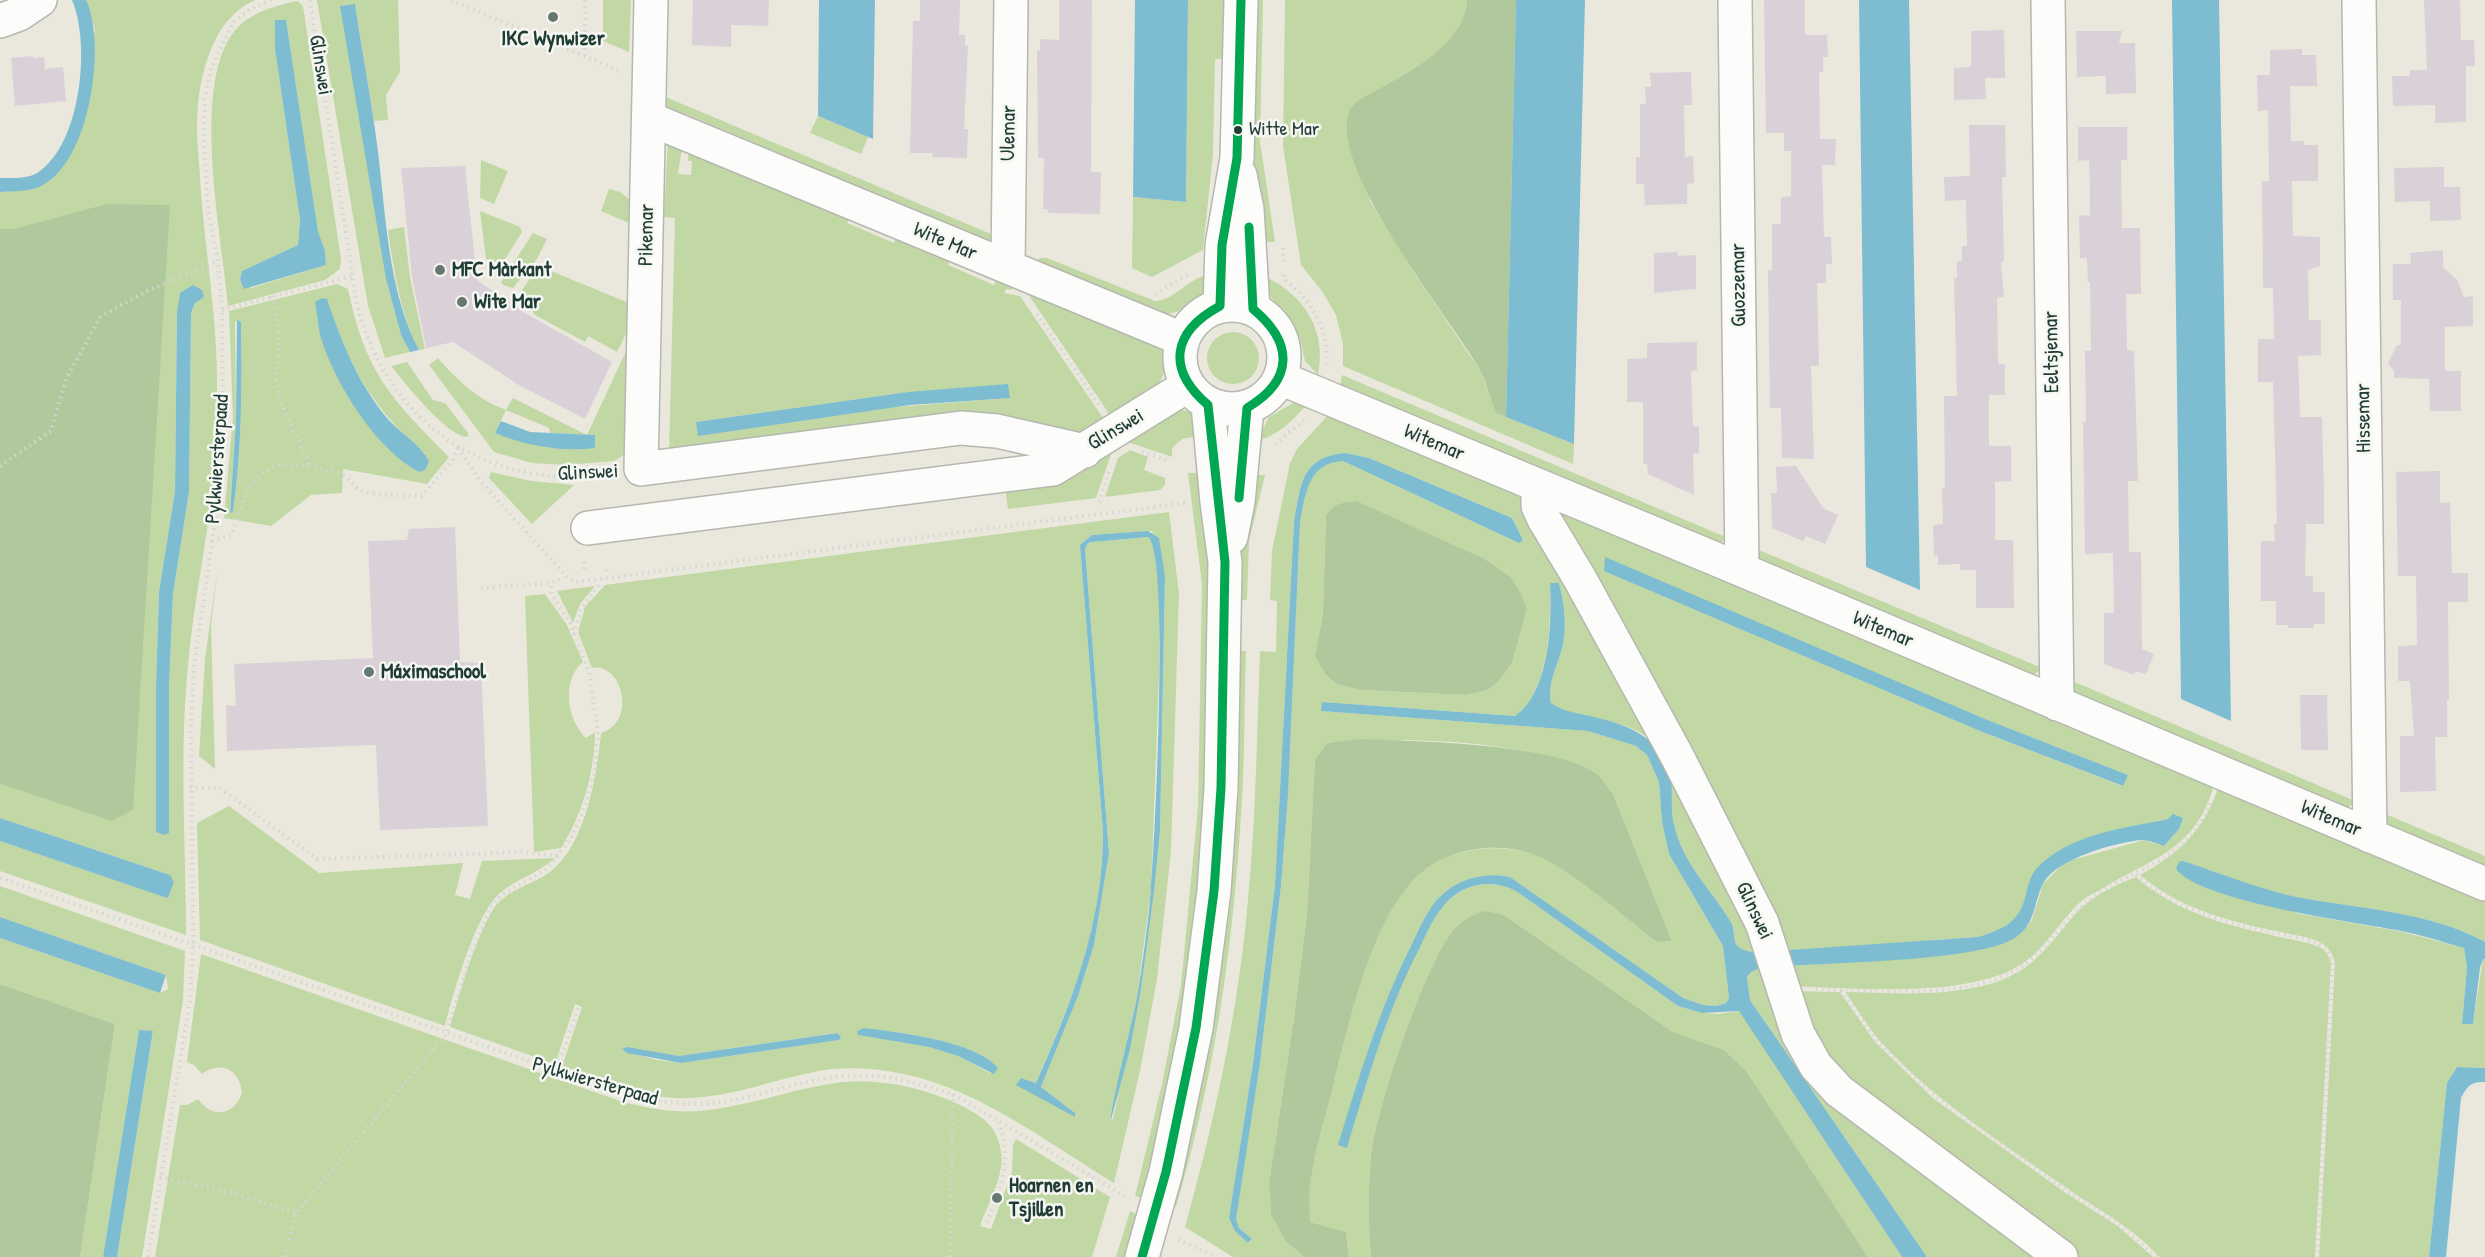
<!DOCTYPE html>
<html>
<head>
<meta charset="utf-8">
<style>
  body { margin:0 }
  canvas { display:block; background:#eae8dd }
</style>
</head>
<body>
<canvas width="2485" height="1257"></canvas>
<script>
const g = document.querySelector('canvas').getContext('2d');
g.lineJoin = 'round';
function fill(path, color) {
  g.fillStyle = color;
  g.fill(path, 'evenodd');
}
function strokePath(path, color, width, dash) {
  g.strokeStyle = color;
  g.lineWidth = width;
  g.lineCap = dash ? 'butt' : 'round';
  g.setLineDash(dash || []);
  g.stroke(path);
}
function drawText(font, color, halo, rows, align = 'center') {
  g.font = font + ' "Patrick Hand",sans-serif';
  g.lineWidth = 5;
  g.setLineDash([]);
  g.textBaseline = 'middle';
  g.strokeStyle = halo;
  g.fillStyle = color;
  for (const [text, x, y, turn = 0] of rows) {
    g.save();
    g.translate(x, y);
    g.rotate((+turn || 0) * Math.PI / 180);
    g.textAlign = isNaN(turn) ? turn : align;
    if (halo) g.strokeText(text, 0, 0);
    g.fillText(text, 0, 0);
    g.restore();
  }
}
const green = new Path2D(`
  M86,0H255C218,17 205,57 199,95C195,122 198,150 200,177C204,248 218,317 217,388C217,423 216,459 212,494C205,551 193,608 188,666C179,756 186,845 186,935L0,871V841L168,898L170,875L0,818V784L111,821L14,229H0V192L16,191L60,171L95,30ZM195,303L191,313L189,492L173,594L169,686V833L165,835L156,686L159,592L175,491L177,312Z
  M317,0H398L400,72L386,95L388,120L374,121L355,4L386,279L401,335L410,352L385,358L368,306Z
  M603,0H631L629,52L603,41Z
  M1188,0H1227L1225,59H1215L1213,154L1203,250L1152,277L1132,268L1133,197L1186,202Z
  M1256,0H1263L1260,141L1275,242H1259L1252,122Z
  M1285,0H1467C1465,49 1395,79 1357,101L1370,201L1415,274L1481,372L1496,413L1574,444L1573,464L1343,366V343L1336,315L1322,291L1301,265L1283,146Z
  M298,1L303,6L341,259L340,269L325,280L228,306C223,240 187,74 240,25C256,11 277,5 298,1ZM286,21L318,231L325,251L326,265L251,288L240,282L242,271L298,245L300,220L275,49Z
  M661,95L991,234L995,244L686,114L682,122L663,113Z
  M818,116L868,137L861,154L810,133Z
  M668,138L683,142L678,174L691,175L692,161H688L689,145L851,213L847,223L894,243L899,232L952,255L948,265L994,285L999,274L1017,282L1011,290L1006,289L1004,293L1020,296L1105,421L1087,432L1072,436L669,454L675,218L664,217ZM908,392L1009,398L696,423V422Z
  M481,160L508,171L494,204L480,198Z
  M609,189L620,192L634,203L636,226L601,211Z
  M480,211L520,227L522,232L502,264L486,259Z
  M404,227L410,277L425,349L419,350C400,313 394,271 388,230Z
  M533,233L547,239L537,259L513,288L503,285L501,282Z
  M1039,258H1047L1155,301C1176,300 1189,276 1212,274L1209,286L1196,303L1187,309L1164,315L1038,264Z
  M539,266L636,306L635,316L617,352L588,336L585,342L535,315L520,293Z
  M1266,277C1305,296 1327,331 1318,375L1305,361L1300,339L1290,319L1270,296Z
  M337,284L348,289C366,374 390,397 449,457L427,484L343,469L342,493L311,495L271,526L224,518L233,417L229,311ZM322,299L327,300C350,367 370,406 425,454L420,472L384,444ZM235,321L241,322C242,385 242,448 233,511L230,514L236,419Z
  M1023,287L1160,347C1168,362 1167,372 1157,386L1112,418Z
  M1207 358a26 26 0 1 1 52 0a26 26 0 1 1-52 0Z
  M634,334L625,454L614,461L565,465L532,463L494,452L429,365L438,358C458,381 477,399 506,410L513,398L587,435ZM506,410L549,428L550,433L595,435V448H548L495,433Z
  M407,362L433,400L445,403L468,433V437C448,438 404,382 391,366Z
  M1342,375L1728,538L1720,543L1340,387Z
  M1293,403L1306,405C1292,422 1278,435 1257,441L1269,417Z
  M1174,409L1190,411L1196,421L1198,439C1186,435 1179,440 1172,449V457L1125,441Z
  M1330,413L1525,499L1671,758L1757,925L1766,953C1757,952 1742,953 1736,944C1733,938 1735,929 1731,922C1711,889 1682,863 1674,824C1668,798 1676,773 1659,749C1630,712 1582,726 1551,703C1547,682 1559,664 1563,644C1567,623 1564,604 1559,583H1550C1551,622 1550,692 1515,716L1322,702L1321,711L1588,731L1636,746L1647,755L1659,782L1662,822L1669,854L1723,946L1729,998L1726,1003L1718,1006L1703,1005L1683,998L1510,877C1483,871 1453,880 1435,902C1425,915 1418,931 1411,946C1379,1009 1359,1077 1339,1145L1347,1147C1367,1082 1386,1014 1417,952C1425,938 1431,921 1442,908C1462,883 1493,877 1519,893L1678,1006L1702,1013L1718,1014L1739,1011L1744,1016L1902,1257H1868L1747,1072L1724,1050L1673,1032L1504,915C1485,911 1472,912 1458,925C1427,954 1375,1112 1371,1156C1368,1186 1368,1227 1371,1257H1349L1346,1232L1310,1222C1310,1206 1308,1188 1311,1172C1317,1144 1326,1116 1333,1088C1348,1026 1371,918 1419,875C1447,850 1490,843 1526,852C1562,860 1626,918 1657,942L1672,941L1613,794C1608,788 1602,778 1595,774C1536,740 1396,736 1327,743L1315,759L1307,914L1294,1018L1269,1183L1271,1215L1286,1242L1305,1257H1233L1185,1227C1216,1116 1240,1003 1249,888C1256,809 1257,730 1260,651L1276,652L1277,601L1270,600L1272,551L1290,463L1297,449ZM1345,453L1369,458L1512,518L1523,540L1519,543L1343,461C1305,463 1307,493 1300,523L1288,796L1281,886L1260,1063L1235,1219L1239,1228L1252,1239L1249,1243L1235,1231L1229,1218L1253,1063L1275,885L1294,522C1301,486 1300,457 1345,453ZM1357,501L1483,558L1511,577L1522,595L1527,609L1512,663L1498,682L1486,690L1467,695L1360,690L1336,684L1325,674L1315,656L1323,614L1326,515C1334,503 1343,502 1357,501Z
  M1113,449L1096,498L1008,509L1005,488L1063,480Z
  M1130,450L1148,457L1144,470L1165,478V485L1160,490L1105,497L1118,458Z
  M491,472L531,481L574,485L532,524L489,478Z
  M1188,473H1203L1210,630L1207,809L1188,986L1169,1087L1143,1198L1135,1196L1162,1084L1181,985L1198,807L1202,584Z
  M1250,475H1265L1249,541L1247,600H1239L1241,541Z
  M1169,512L1179,593L1171,851L1157,979L1140,1071L1114,1183C1043,1140 972,1083 887,1071C866,1068 841,1067 819,1071C771,1080 726,1100 676,1098C638,1097 598,1079 562,1066L582,1007L575,1004L555,1064L450,1027C459,994 476,936 494,908C507,890 530,885 547,874C586,848 597,774 601,733C638,722 622,662 592,668L578,632L585,607L605,585ZM1152,531L1165,576L1160,832L1141,989L1113,1119L1110,1120L1137,997L1151,890L1159,676V583L1153,543L1148,537L1093,542L1088,543L1085,549L1109,853L1094,945L1078,996L1041,1087L1075,1113L1021,1078L1036,1083C1072,999 1103,926 1103,832L1080,545L1092,535ZM881,1030C911,1034 978,1043 998,1068L990,1073L958,1056L929,1047L859,1035ZM836,1033L839,1040L681,1063L657,1060L623,1051L679,1056Z
  M1559,512L2214,785C2195,850 2156,856 2105,887C2096,892 2086,897 2078,904C2060,922 2047,945 2026,961C1975,1000 1853,988 1789,986ZM1605,571L2128,775L2122,786L1980,731ZM2168,819L2179,829L2164,846L2144,840L2065,862L2043,884L2032,920L2024,930L1981,950L1790,966L1931,940L1978,937L1999,930L2015,920L2024,905L2076,844L2110,831Z
  M1754,548L2042,668L2035,674L2026,675L1757,560Z
  M218,566L211,626L215,769L199,756L205,659Z
  M595,586L580,604L573,623L557,591Z
  M545,594L567,625L583,662C561,680 567,720 586,738L595,732C594,774 583,813 561,848L534,852L525,596Z
  M1240,651H1246C1244,706 1245,761 1241,815C1233,947 1214,1080 1176,1207L1171,1206C1189,1131 1209,1055 1220,979C1236,871 1235,760 1240,651Z
  M2070,680L2355,801L2349,807L2340,808L2079,697L2070,684Z
  M2218,787L2485,901V942C2431,912 2362,909 2302,898C2261,890 2222,876 2183,861L2296,913L2403,932L2464,948L2467,967L2462,1024H2473L2483,958L2485,959V1068L2457,1067L2447,1083L2429,1257H2319L2335,963C2331,947 2324,943 2309,938C2249,925 2188,916 2140,875C2177,855 2206,829 2218,787Z
  M229,806L319,873L463,863L455,895L470,899L482,861L555,858C537,874 516,879 500,893C476,913 453,994 445,1026L200,940L197,823Z
  M2383,813L2485,856V870L2386,824Z
  M2136,877C2185,920 2246,929 2308,943C2321,947 2327,949 2331,963L2315,1257H2159C2132,1226 2096,1209 2064,1186C2000,1142 1932,1099 1880,1041C1867,1026 1857,1008 1845,992C1901,993 1986,1001 2031,963C2050,947 2063,927 2080,909C2094,895 2118,884 2136,877Z
  M0,886L185,951L183,1000L142,1257H117L153,1032L139,1030L103,1257H80L115,1024L0,984V938L160,993L168,989L166,975L0,917Z
  M201,954L620,1101C647,1108 672,1113 700,1111C745,1107 786,1091 829,1084C872,1076 919,1086 958,1104C980,1115 998,1125 1001,1152C1005,1175 988,1204 980,1226L991,1229L1012,1172L1013,1145L1016,1139L1110,1197L1092,1257H155L180,1105H187L198,1099C212,1119 234,1116 242,1093C240,1070 221,1060 202,1074L194,1065L187,1062Z
  M1770,964L1792,1035L2051,1257H1927L1750,1000L1747,977L1751,972Z
  M1790,991L1840,992L1875,1042L1934,1099L2063,1191L2119,1227L2153,1257H2077L1844,1086Z
  M1130,1211L1138,1215L1125,1257H1116Z`);
const forest = new Path2D(`
  M1467,0H1516L1506,417L1496,413C1490,399 1487,383 1480,370C1450,317 1329,171 1349,112C1350,108 1355,104 1357,101C1395,79 1465,49 1467,0Z
  M107,204L170,205L133,810L111,821L0,784V229H14Z
  M1357,501L1483,558L1511,577L1522,595L1527,609L1512,663L1498,682L1487,690L1467,695L1360,690L1336,684L1325,674L1315,656L1323,614L1326,515C1334,503 1343,502 1357,501Z
  M1360,739C1411,741 1562,743 1599,776C1604,781 1608,788 1613,794L1672,941L1657,942C1625,918 1563,861 1526,852C1490,842 1447,850 1419,875C1372,917 1349,1023 1334,1083C1327,1113 1317,1142 1312,1172C1308,1187 1310,1206 1310,1222L1346,1232L1349,1257H1305L1286,1242L1271,1215L1269,1183L1294,1018L1307,914L1315,759L1327,743Z
  M1485,911L1504,915L1673,1032L1724,1050L1747,1072L1868,1257H1371C1368,1227 1368,1186 1371,1156C1375,1112 1427,955 1457,926C1465,918 1475,914 1485,911Z
  M0,984L115,1024L80,1257H0Z`);
const water = new Path2D(`
  M72,0H86C107,44 90,163 41,186C30,192 13,191 0,192V178C11,178 27,179 37,173C81,146 91,44 72,0Z
  M819,0H875L873,139L818,116Z
  M1135,0H1188L1186,202L1133,197Z
  M1516,0H1585L1574,444L1506,417Z
  M1859,0H1909L1920,590L1866,567Z
  M2172,0H2219L2231,721L2181,699Z
  M355,4C362,51 371,97 377,144C386,212 387,289 419,350L410,352L401,335L386,279L340,6Z
  M275,20H286L318,231L325,251L326,265L244,289L240,280L242,271L298,245L300,220L275,49Z
  M193,285L202,290L204,297L195,303L191,313L189,492L173,594L169,686V833L165,835L156,832V686L159,592L175,491L177,312L180,293Z
  M322,298L327,299C342,343 358,383 387,418C400,433 420,444 429,461L425,470L420,472C376,451 333,380 320,335C318,324 317,313 315,302Z
  M237,320L241,322C242,385 242,448 233,511L230,514L236,419Z
  M1008,384L1010,398L910,405L698,436L696,422L908,392Z
  M501,421L530,432L595,435V448C559,452 528,446 495,433Z
  M1345,453L1369,458L1512,518L1523,540L1519,543L1343,461C1307,463 1306,494 1300,523L1288,796L1281,886L1260,1063L1236,1219L1239,1228L1252,1239L1248,1243L1235,1231L1229,1218L1253,1063L1275,885L1294,522C1301,486 1300,457 1345,453Z
  M1148,531L1159,538L1165,576L1160,831L1154,891L1141,989L1130,1049L1111,1120C1109,1113 1134,1015 1137,997C1143,961 1148,925 1151,889C1155,846 1170,553 1148,537L1093,542L1088,543L1085,549L1109,853L1094,945L1078,996L1041,1087L1075,1113V1117L1016,1085L1021,1078L1036,1083C1072,1002 1103,923 1103,832L1080,545L1092,535Z
  M1605,557L1985,719L2128,775L2123,786L1980,731L1604,571Z
  M1550,583H1559C1564,603 1567,623 1563,644C1559,664 1547,682 1551,703C1562,711 1573,712 1585,715C1617,722 1649,730 1666,761C1676,780 1669,804 1674,824C1682,863 1711,889 1731,922C1735,929 1733,938 1736,944C1742,953 1757,952 1766,953L1770,964L1751,972L1747,977L1750,1000L1927,1257H1902L1739,1011L1702,1013L1678,1006L1519,893C1493,877 1461,883 1442,908C1431,921 1425,938 1417,953C1386,1014 1367,1082 1347,1148L1338,1145C1359,1077 1379,1009 1411,946C1418,931 1425,915 1435,902C1453,880 1483,871 1510,877L1683,998L1703,1005L1717,1006L1726,1003L1729,998L1723,946L1669,854L1662,822L1659,782L1647,755L1636,746L1588,731L1321,711L1322,702L1515,716C1550,692 1552,622 1550,583Z
  M2173,814L2183,818L2179,829L2164,846C2158,844 2149,840 2142,840C2116,842 2057,859 2044,882C2033,902 2037,923 2015,938C1979,961 1838,962 1790,966L1789,950L1978,937C2004,929 2020,922 2026,894C2028,885 2030,877 2036,869C2068,834 2125,828 2168,819Z
  M0,818L170,875L174,882L168,898L164,897L0,841Z
  M2183,861C2223,874 2261,890 2302,898C2362,909 2431,912 2485,942V959H2483L2480,968L2473,1024H2462L2467,967L2464,948C2443,942 2422,935 2401,931C2356,922 2201,902 2176,869L2179,862Z
  M0,917L166,975L160,993L0,938Z
  M864,1028C897,1032 977,1041 998,1068L994,1074L958,1056L929,1047L858,1035L857,1031Z
  M139,1030L153,1031L117,1257H103Z
  M837,1033L841,1037L839,1040L681,1063L627,1053L622,1049L627,1047L679,1056Z
  M2457,1067L2485,1068V1082C2471,1081 2467,1086 2461,1098L2446,1257H2429L2447,1083Z`);
const building = new Path2D(`
  M693,0H769L768,26L731,25V47L692,45Z
  M920,0H960L959,35H965V46H968L964,129H968L967,158L932,157L933,153H910L913,21H920Z
  M1059,0H1092L1091,172H1101L1100,214L1048,213L1047,209H1043L1044,158H1038V154L1037,50H1040V39L1059,40Z
  M1764,0H1805V35H1827L1828,57H1823V72H1819L1820,139H1836L1835,165H1822L1824,237H1831L1832,264H1826V283H1817L1819,366H1811L1814,459L1782,458L1781,408H1770L1768,270H1772V224H1781V197L1791,196V151H1784V133H1766Z
  M2424,0H2460L2461,40H2474L2475,66H2466V122L2435,123V105L2393,106L2392,76H2410V70H2427Z
  M2004,30L2005,78H1985L1986,99L1954,100V68L1971,67V31Z
  M2076,31H2122L2119,43H2135L2136,93L2106,94V76L2077,77Z
  M2302,49V55H2316L2317,86H2290L2291,141H2304V145H2318V181H2292L2293,236L2320,237V266L2308,270L2309,320H2321V355L2298,356L2300,417H2322L2324,493V524H2306L2305,576H2313V592H2325V624H2314L2313,628H2288V625H2276V601H2261V541H2275L2274,524H2277L2273,382H2258V339H2274L2273,288H2263L2262,181H2269L2268,110L2258,111L2257,75H2270V50Z
  M33,56V58L44,57L45,69L63,67L66,101L15,106L11,58Z
  M1691,72L1692,105H1684L1685,157L1693,156L1694,183L1687,184V204L1645,205L1644,184H1636V157H1640V104H1646L1645,87H1651L1650,73Z
  M1969,125H2005L2006,177H2002L2004,262H2001L2004,297L1997,298L1998,364H2005V395H1989V446H2011V481L1995,482V540H2013L2014,608H1976V570H1960V564L1938,565V555L1934,556L1933,525L1943,524L1942,489L1945,488L1944,396H1957L1954,278H1957V261H1962V246H1967L1966,200L1945,201L1944,177L1970,176Z
  M2078,127H2127V160H2121L2122,228H2140L2141,294H2126L2127,350L2134,351L2138,481H2128L2129,552H2141L2142,649L2154,654L2146,674L2135,671L2134,675L2104,664V613H2114L2113,553L2085,554L2083,422H2086L2085,351H2091L2090,282H2088L2087,258H2080L2079,215L2090,216V185L2089,160L2078,161Z
  M465,166L477,280L525,313L612,362L585,419L519,385L453,342L426,348L412,277L401,168Z
  M2444,167V187H2460L2461,220L2430,221V201L2395,202L2394,168Z
  M2443,250V267L2457,280L2464,297L2473,296V326L2445,327V371H2461V411H2430L2429,379L2394,378V371L2388,363L2397,345H2401V300H2393V264H2411L2410,253Z
  M1677,252L1678,256L1696,255V289L1654,293V253Z
  M1697,342V370L1691,371L1693,426H1699V453H1693L1694,495L1648,474L1647,464H1643V402H1627V359L1647,358V343Z
  M1796,466L1823,508L1838,515L1825,544L1806,536L1803,541L1772,528L1771,493H1777L1776,467Z
  M2440,471V503L2450,502L2452,573H2468V602H2448L2449,699L2447,700V737H2435L2436,791L2400,792V736H2414L2410,681H2398V646L2417,645L2416,576H2398L2396,472Z
  M455,527L460,662L481,663L488,826L380,830L376,745L227,751L226,705L236,706L234,664L373,658L368,541L407,540L409,529Z
  M2300,695H2327L2328,750H2301Z`);
const path = new Path2D(`
  M310,0L357,305C389,425 487,491 611,474
  M451,0L620,71
  M585,0V57
  M1283,248L1284,265
  M1284,275V279C1312,301 1328,328 1327,364
  M1155,294L1190,273
  M272,296L277,316L279,349L276,380L281,403L309,464
  M222,310L352,276
  M1037,314L1099,405
  M1275,444L1304,420
  M458,448L482,483L569,579L576,582L1185,503
  M1142,452L1167,460
  M0,466L51,431L67,377L101,316L149,290L218,261
  M1099,502L1109,472
  M212,541L231,535C237,520 243,496 252,484C271,455 313,465 341,474C349,477 354,488 362,491C380,496 404,495 422,496L452,461L458,448
  M584,569L585,559
  M606,571L608,567
  M481,588L551,583L559,579
  M574,634L581,609L599,585
  M190,788H220L317,859L522,852L558,856
  M2136,875C2185,918 2246,926 2308,940C2322,945 2329,948 2333,963L2317,1257
  M0,878L630,1096C663,1103 696,1107 730,1101C769,1093 806,1079 846,1076C883,1073 918,1083 953,1094L1128,1198
  M1816,989C1877,991 1980,1002 2029,961C2055,939 2072,910 2101,892C2151,860 2182,863 2211,802
  M1841,991L1877,1041L1936,1097L2064,1189L2120,1225L2156,1257
  M556,1072L579,1006
  M160,1177L233,1193L295,1213
  M987,1222C1000,1188 1014,1158 998,1123
  M1178,1240L1217,1257
  M148,1257L190,1000L193,945L191,727L194,667L219,494L223,428L222,310L218,261L208,211L204,144L205,99L211,69L233,22L249,10L271,0
  M285,1257L296,1213L446,1034L471,953L491,907L501,895L547,869L571,838L582,814L594,774L598,732L589,671L570,623L551,593V583
  M950,1257L953,1094`);
const minor = new Path2D(`
  M651,0L641,469L961,428L997,431L1085,451
  M1735,0L1742,570
  M2048,0L2057,704
  M2359,0L2370,836
  M0,21L19,14L40,0
  M650,119L1182,339
  M1240,175L1247,209L1253,309
  M1008,267L1011,0
  M1180 357a52 52 0 1 1 104 0a52 52 0 1 1-104 0Z
  M1220,306L1222,245L1237,158L1241,0
  M1280,378L1742,570L2485,884
  M1538,487V506L1544,519L1580,579L1677,756L1762,923L1798,1034L1816,1066L1839,1091L2061,1257
  M588,528L1053,469L1187,386
  M1231,537L1238,502L1247,408
  M1142,1257L1166,1172L1196,1028L1214,891L1221,788L1225,562L1217,502L1208,405`);
const bus1 = new Path2D(`
  M1239,498L1247,408C1294,380 1294,343 1253,309L1249,227
  M1142,1257L1166,1172L1196,1028L1214,891L1221,788L1225,562L1208,405C1166,369 1172,332 1220,306L1222,245L1237,158L1241,0`);
const markers = [
  [553,17,6,"#66796f"],
  [1238,130,5,"#1f3d34"],
  [440,270,6,"#66796f"],
  [462,302,6,"#66796f"],
  [369,672,6,"#66796f"],
  [997,1198,6,"#66796f"]
];
const busNames = [
  ["Witte Mar",1249,130]
];
const poiNames = [
  ["IKC Wynwizer",553,39,"center"],
  ["MFC Màrkant",452,270],
  ["Wite Mar",474,302],
  ["Máximaschool",381,672],
  ["Hoarnen en",1009,1186],
  ["Tsjillen",1009,1210]
];
const streetNames = [
  ["Glinswei",320,65,81],
  ["Ulemar",1009,133,-89],
  ["Pikemar",647,235,-89],
  ["Wite Mar",945,242,23],
  ["Guozzemar",1739,285,-91],
  ["Eeltsjemar",2052,352,-91],
  ["Hissemar",2364,418,-91],
  ["Glinswei",1116,430,-31],
  ["Witemar",1434,443,23],
  ["Pylkwiersterpaad",218,459,-86],
  ["Glinswei",588,473,-3],
  ["Witemar",1883,630,23],
  ["Witemar",2331,819,23],
  ["Glinswei",1754,911,65],
  ["Pylkwiersterpaad",595,1082,16]
];
fill(green, '#c1d8a5');
fill(forest, '#afc99d');
fill(water, '#7ebdd1');
fill(building, '#d9d0d8');
strokePath(minor, '#b6b7b0', 36);
strokePath(path, '#d5d5d3', 4, [1.5, 4.5]);
strokePath(minor, '#fcfcfa', 33);
strokePath(bus1, '#00a651', 9);
for (const [x, y, r, color] of markers) {
  const dot = new Path2D();
  dot.arc(x, y, r, 0, 2 * Math.PI);
  g.fillStyle = color;
  g.fill(dot);
  strokePath(dot, '#f6f6f2', 2);
}
drawText('20px', '#1f3d34', '#f6f6f2', busNames, 'left');
drawText('bold 21px', '#1f3d34', '#f6f6f2', poiNames, 'left');
drawText('21px', '#1f3d34', '#f6f6f2', streetNames);
</script>
</body>
</html>
